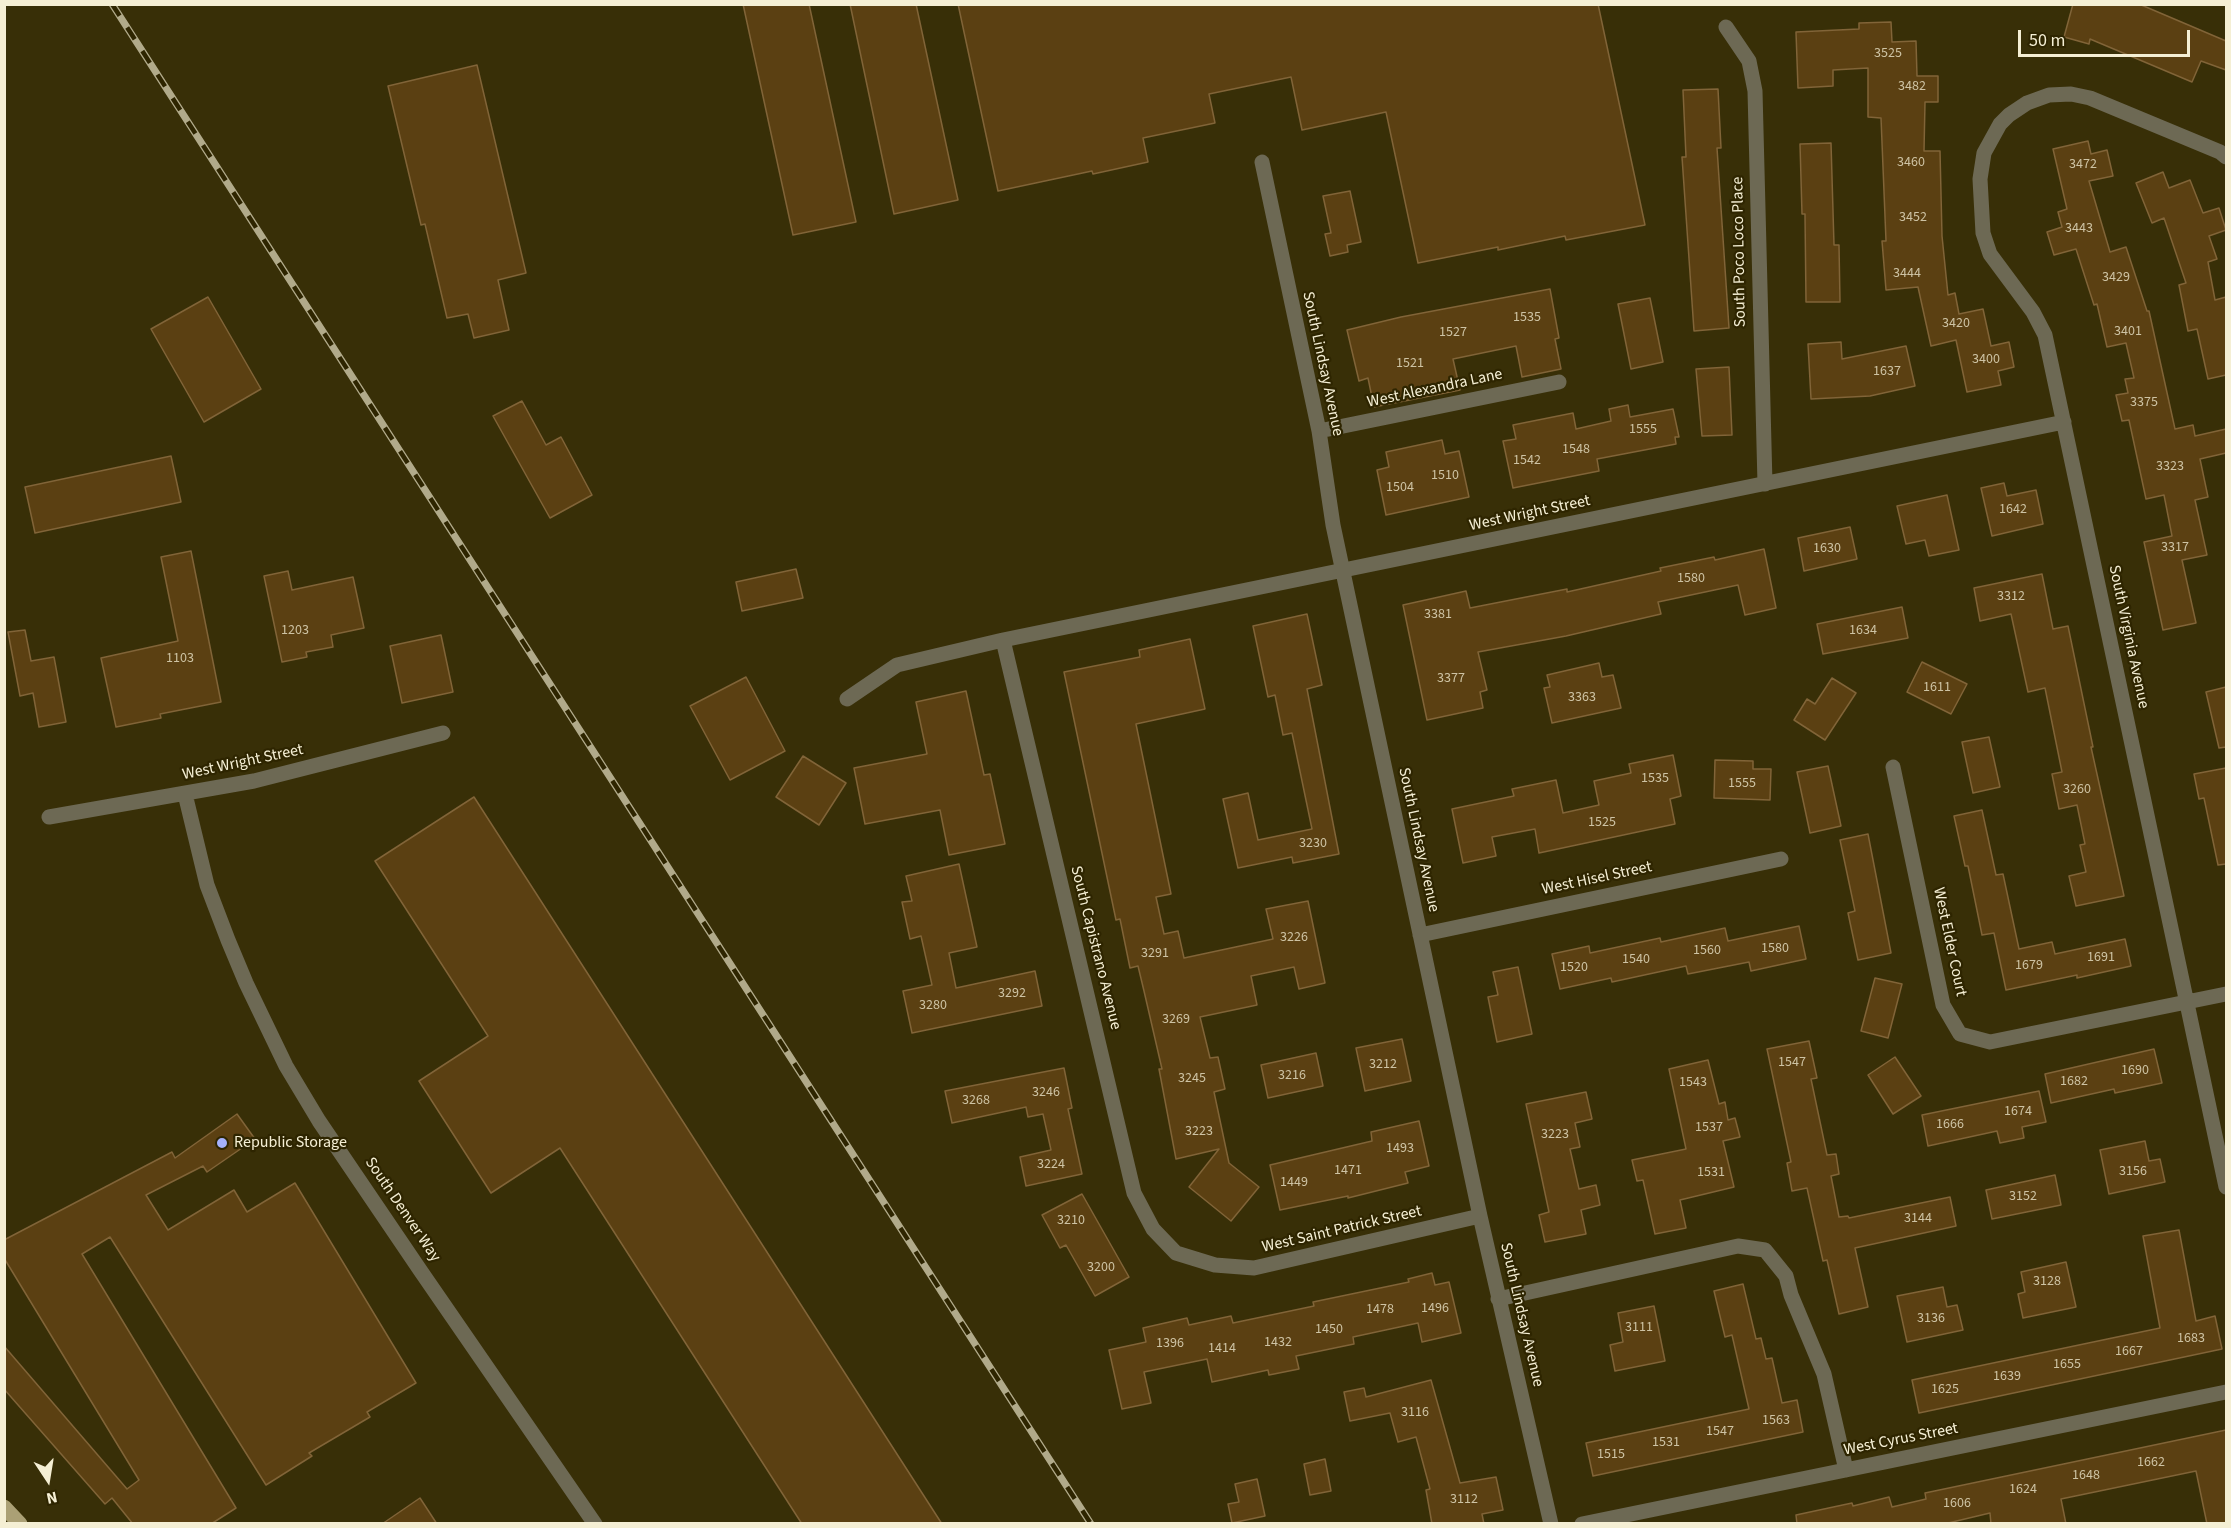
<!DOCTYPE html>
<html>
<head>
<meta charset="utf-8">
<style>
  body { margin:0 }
  #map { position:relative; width:2231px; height:1528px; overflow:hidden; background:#382f07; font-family:"Source Sans 3",sans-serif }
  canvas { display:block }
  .frame { position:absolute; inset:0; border:6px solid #f5efd4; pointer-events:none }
  .north { position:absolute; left:18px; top:1450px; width:60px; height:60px; -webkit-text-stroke:4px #2e2500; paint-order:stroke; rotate:168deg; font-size:16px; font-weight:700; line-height:24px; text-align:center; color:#f5efd4 }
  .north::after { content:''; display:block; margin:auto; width:21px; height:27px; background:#f5efd4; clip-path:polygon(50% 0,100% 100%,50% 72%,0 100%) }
  .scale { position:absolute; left:2018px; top:30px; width:172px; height:27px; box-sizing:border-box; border:3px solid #f5efd4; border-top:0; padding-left:8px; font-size:18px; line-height:21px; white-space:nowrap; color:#f5efd4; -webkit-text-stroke:4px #2e2500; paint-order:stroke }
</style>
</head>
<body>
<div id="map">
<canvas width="2231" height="1528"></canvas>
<div class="frame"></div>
<div class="north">N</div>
<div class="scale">50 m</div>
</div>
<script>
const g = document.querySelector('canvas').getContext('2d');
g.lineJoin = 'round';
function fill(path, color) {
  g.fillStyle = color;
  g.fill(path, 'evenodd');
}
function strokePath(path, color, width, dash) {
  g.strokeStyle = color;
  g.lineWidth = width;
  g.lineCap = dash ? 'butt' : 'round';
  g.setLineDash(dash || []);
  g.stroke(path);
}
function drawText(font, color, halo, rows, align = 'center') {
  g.font = font + ' "Source Sans 3",sans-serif';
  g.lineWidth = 4.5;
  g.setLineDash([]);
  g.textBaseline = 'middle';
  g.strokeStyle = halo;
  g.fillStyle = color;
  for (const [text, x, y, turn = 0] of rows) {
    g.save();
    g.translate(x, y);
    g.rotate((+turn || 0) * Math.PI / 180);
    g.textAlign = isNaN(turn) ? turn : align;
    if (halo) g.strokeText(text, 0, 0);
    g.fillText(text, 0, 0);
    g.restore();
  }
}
const building = new Path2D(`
  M743,4H809L856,222L793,235Z
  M850,4H916L958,200L894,214Z
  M958,4H1598L1645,225L1566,240L1565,236L1498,250V247L1418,263L1386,112L1302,130L1291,77L1209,94L1215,123L1143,138L1148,162L1093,174L1092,171L998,191Z
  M2073,4H2139L2226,41V70L2201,61L2192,82L2090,39L2089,44L2064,37Z
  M1891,22L1892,42L1916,41L1917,76H1938V102H1925L1924,151H1940L1942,236L1948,295L1955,293L1959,314L1983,309L1991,346L2009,342L2014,367L1998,371L2001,385L1967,392L1956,340L1931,346L1918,287L1886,290L1882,241H1886L1881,118L1868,117V68L1833,70V86L1798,88L1796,32L1859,29V23Z
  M477,65L526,273L498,280L509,330L474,338L468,314L447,318L425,224L421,225L388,86Z
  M1718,89L1721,148H1717L1729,328L1694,331L1682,157H1686L1683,90Z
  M2088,141L2091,154L2107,150L2113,176L2089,181L2110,252L2126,247L2147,311H2149L2175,429L2193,425L2195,436L2226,429V453L2200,459L2208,497L2195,500L2207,555L2182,560L2196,623L2163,630L2144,542L2172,536L2164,495L2146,499L2129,420L2122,421L2116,395L2128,393L2125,379L2134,378L2126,343L2107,347L2097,304L2094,305L2076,249L2054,255L2047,232L2062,227L2058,212L2067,209L2053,149Z
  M1831,143L1834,245H1839L1840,302H1806L1805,214H1802L1800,144Z
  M2163,172L2169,188L2190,180L2203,213L2219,208L2226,230L2209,236L2217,259L2208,262L2215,300L2226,297V375L2208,379L2197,329L2188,331L2179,285L2186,283L2164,218L2152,223L2136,183Z
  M1350,191L1361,242L1347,245L1348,252L1330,256L1325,234L1331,233L1323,196Z
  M1550,289L1559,338L1555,339L1561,369L1522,377L1516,346L1453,359L1460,390L1374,407L1368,378L1359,381L1347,330L1401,317Z
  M208,297L261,389L204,422L151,329Z
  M1650,298L1663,362L1631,369L1618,304Z
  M1841,342L1842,359L1906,346L1915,386L1870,396L1811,399L1808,344Z
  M1729,367L1732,435L1702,436L1696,369Z
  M522,401L546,445L561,437L592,495L550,518L493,416Z
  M1628,405L1630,417L1673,409L1679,437H1675L1676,444L1597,459L1599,471L1513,488L1503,441L1516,439L1513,425L1573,413L1576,429L1611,421L1609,409Z
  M1442,440L1445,454L1459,451L1469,497L1386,515L1377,470L1389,467L1386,452Z
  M171,456L181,502L35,533L25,487Z
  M2004,483L2007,496L2036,490L2043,524L1992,536L1981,488Z
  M1947,495L1959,550L1929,556L1925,540L1906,544L1897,506Z
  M1850,527L1857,559L1804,571L1798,538Z
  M1764,549L1776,608L1745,615L1738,585L1658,602L1661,614L1566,636L1478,652L1487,690L1480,692L1483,708L1427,720L1403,605L1466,591L1470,608L1567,589V592L1661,571L1660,568L1714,557L1715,560Z
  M191,551L221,702L160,714L161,718L116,727L101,658L178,641L161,557Z
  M796,569L803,598L742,611L736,582Z
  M288,571L292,590L353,577L364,628L331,635L333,647L306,652L307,657L282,662L264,576Z
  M2042,574L2053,629L2068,626L2093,747H2091L2124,896L2076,906L2069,876L2086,872L2080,845L2085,844L2077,805L2059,809L2052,774L2062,772L2045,688L2028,692L2011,614L1980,621L1974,588Z
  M1902,607L1908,638L1823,654L1817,624Z
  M1307,614L1322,685L1307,689L1339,854L1293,863L1292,857L1238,868L1223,799L1248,793L1258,840L1312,829L1292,733L1283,735L1275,695L1268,697L1253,626Z
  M25,630L31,661L54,657L66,722L39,727L33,693L20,696L8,632Z
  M441,635L453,692L402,703L390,646Z
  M1190,639L1205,709L1136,724L1171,894L1156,897L1164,934L1178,931L1184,958L1273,939L1266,909L1308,901L1325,983L1299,989L1294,967L1251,976L1257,1005L1200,1017L1210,1058L1218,1057L1225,1089L1214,1092L1229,1163L1259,1187L1231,1221L1189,1187L1219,1149L1176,1159L1159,1069H1162L1144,991L1138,966L1130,968L1120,919L1116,920L1064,672L1140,657L1139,650Z
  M1922,662L1967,684L1951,714L1907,692Z
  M1599,663L1602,677L1613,675L1621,708L1552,723L1544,688L1550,687L1547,675Z
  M746,677L785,751L730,780L690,706Z
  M1832,678L1856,693L1825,740L1794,720L1807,699L1815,704Z
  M2226,687V747L2219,748L2206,692Z
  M966,691L984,775L990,774L1005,844L949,855L940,810L865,824L854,768L927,754L916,702Z
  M1989,737L2000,787L1973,793L1962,742Z
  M1673,755L1681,796L1670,799L1675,824L1539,853L1535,829L1492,837L1496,856L1463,863L1452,809L1514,796L1512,789L1556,780L1563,813L1599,805L1594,781L1631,773L1629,764Z
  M803,756L846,783L819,825L776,797Z
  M1715,760L1753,761V769H1771L1770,800L1714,798Z
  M1828,766L1841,826L1810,833L1797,772Z
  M2226,768V864L2218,865L2204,798L2199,799L2194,774Z
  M474,797L942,1524H802L560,1148L491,1193L419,1081L488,1036L375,861Z
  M1982,810L1996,875L2003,874L2019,949L2052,942L2055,954L2125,939L2131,966L2077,978V975L2006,990L1994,933L1982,935L1968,866H1965L1954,816Z
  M1868,834L1891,953L1858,960L1848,913L1855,911L1840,840Z
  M959,864L977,947L949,953L956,988L1035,971L1042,1006L912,1033L903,991L932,985L921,936L910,939L902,902L912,901L906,876Z
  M1799,926L1806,959L1751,971L1749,962L1688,974L1686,966L1612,982L1611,978L1560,989L1552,954L1589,946L1590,953L1660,938L1661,942L1725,928L1728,941Z
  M1518,967L1532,1034L1497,1042L1488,997L1498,995L1493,972Z
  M1875,978L1902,984L1888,1038L1861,1031Z
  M1402,1039L1411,1081L1365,1091L1356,1048Z
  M1809,1041L1817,1078L1811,1079L1827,1155L1836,1154L1839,1174L1831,1176L1839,1217L1848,1216L1849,1218L1950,1197L1956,1226L1855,1248L1868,1307L1839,1314L1827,1260L1823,1261L1807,1188L1792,1191L1787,1163L1791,1162L1767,1049Z
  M2154,1049L2162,1083L2115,1093L2114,1089L2051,1103L2045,1074Z
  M1316,1053L1323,1086L1268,1098L1261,1065Z
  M1895,1057L1921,1096L1893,1114L1868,1075Z
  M1708,1060L1719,1104L1725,1102L1728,1120L1735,1118L1740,1137L1723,1141L1734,1187L1680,1200L1686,1228L1655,1234L1643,1180L1637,1181L1632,1160L1686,1149L1669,1069Z
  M1064,1068L1072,1108L1068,1109L1082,1174L1026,1186L1020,1157L1051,1150L1043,1114L1028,1117L1026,1107L952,1123L945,1091Z
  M2039,1091L2046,1122L2022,1127L2024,1138L2000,1143L1997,1131L1928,1146L1922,1115Z
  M1586,1092L1592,1119L1575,1123L1580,1147L1570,1149L1579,1189L1596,1185L1600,1205L1581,1210L1586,1234L1545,1242L1539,1215L1549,1212L1526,1104Z
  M237,1114L255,1139L207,1172L203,1166L146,1195L168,1230L234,1190L247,1212L295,1183L416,1383L367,1412L370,1417L309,1453L312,1456L266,1485L110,1237L82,1254L236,1508L211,1524H133L112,1498L105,1504L4,1389V1346L127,1489L139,1480L4,1258V1240L172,1152L175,1158Z
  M1419,1121L1429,1166L1405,1172L1408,1183L1348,1198V1196L1280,1210L1270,1165L1372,1141L1371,1132Z
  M2145,1141L2149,1161L2160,1159L2165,1182L2109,1194L2100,1150Z
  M2055,1175L2061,1205L1992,1219L1986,1190Z
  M1082,1194L1129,1277L1095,1296L1066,1245L1060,1248L1042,1215Z
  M2179,1230L2196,1321L2215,1316L2222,1349L1919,1413L1912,1380L2160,1328L2143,1236Z
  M2066,1262L2076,1307L2023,1318L2018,1294L2025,1292L2021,1272Z
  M1432,1273L1435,1285L1449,1282L1461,1333L1422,1342L1418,1323L1353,1337L1354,1344L1296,1356L1299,1369L1269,1375L1268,1370L1212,1382L1207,1359L1144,1372L1151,1403L1122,1409L1109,1350L1146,1342L1143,1328L1187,1318L1189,1325L1231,1316L1233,1323L1314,1306L1313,1302L1409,1282L1408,1279Z
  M1743,1284L1756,1339L1761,1338L1766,1359L1772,1358L1782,1403L1797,1400L1803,1432L1593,1476L1586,1443L1749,1409L1732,1335L1725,1337L1714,1291Z
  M1943,1287L1947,1307L1957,1305L1963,1330L1907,1342L1897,1296Z
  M1654,1306L1665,1361L1615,1371L1610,1345L1623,1342L1618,1313Z
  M1431,1380L1460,1483L1496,1477L1503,1510L1482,1514L1484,1524H1432L1426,1490L1430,1489L1416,1437L1398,1442L1390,1413L1350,1421L1344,1392L1364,1388L1366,1397Z
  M2226,1430V1524H2207L2196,1471L2061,1499L2066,1524H1991L1990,1513L1944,1524H1797L1796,1515L1852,1503L1853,1506L1889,1497L1892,1507L1926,1499L1925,1493Z
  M1325,1459L1331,1491L1310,1495L1304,1464Z
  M1257,1479L1265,1516L1232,1523L1228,1504L1239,1502L1235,1484Z
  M420,1498L437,1524H382Z`);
const minor = new Path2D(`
  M1726,27L1749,61L1755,91L1765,484
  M2226,157L2220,152L2090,98L2071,94L2049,95L2027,103L2009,115L2000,124L1984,153L1980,179L1983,233L1990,254L2033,312L2045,335L2226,1187
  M1262,162L1319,431L1333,525L1480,1216L1551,1524
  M1319,431L1559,382
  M1003,640L1134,1193L1153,1229L1176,1253L1215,1265L1254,1268L1480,1216
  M847,699L897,665L1003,640L2064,422
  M1893,767L1943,1005L1960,1034L1990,1042L2226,994
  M185,794L207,885L228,940L246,983L286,1066L319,1121L420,1270L595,1524
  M49,817L254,781L443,733
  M1420,935L1781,859
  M1498,1299L1738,1246L1765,1250L1786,1276L1791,1295L1824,1374L1846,1470
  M1582,1524L2226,1392`);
const primary = new Path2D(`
  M4,1507L20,1524`);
const rail = new Path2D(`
  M112,4L1091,1524`);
const markers = [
  [222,1143,6,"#a5b1fc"]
];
const numberNames = [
  ["3525",1888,54],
  ["3482",1912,87],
  ["3460",1911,163],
  ["3472",2083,165],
  ["3452",1913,218],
  ["3443",2079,229],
  ["3444",1907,274],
  ["3429",2116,278],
  ["1535",1527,318],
  ["3420",1956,324],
  ["3401",2128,332],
  ["1527",1453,333],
  ["3400",1986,360],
  ["1521",1410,364],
  ["1637",1887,372],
  ["3375",2144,403],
  ["1555",1643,430],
  ["1548",1576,450],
  ["1542",1527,461],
  ["3323",2170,467],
  ["1510",1445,476],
  ["1504",1400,488],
  ["1642",2013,510],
  ["3317",2175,548],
  ["1630",1827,549],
  ["1580",1691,579],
  ["3312",2011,597],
  ["3381",1438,615],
  ["1203",295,631],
  ["1634",1863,631],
  ["1103",180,659],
  ["3377",1451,679],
  ["1611",1937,688],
  ["3363",1582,698],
  ["1535",1655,779],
  ["1555",1742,784],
  ["3260",2077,790],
  ["1525",1602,823],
  ["3230",1313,844],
  ["3226",1294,938],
  ["1580",1775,949],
  ["1560",1707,951],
  ["3291",1155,954],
  ["1691",2101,958],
  ["1540",1636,960],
  ["1679",2029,966],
  ["1520",1574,968],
  ["3292",1012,994],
  ["3280",933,1006],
  ["3269",1176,1020],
  ["1547",1792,1063],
  ["3212",1383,1065],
  ["1690",2135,1071],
  ["3216",1292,1076],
  ["3245",1192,1079],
  ["1682",2074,1082],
  ["1543",1693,1083],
  ["3246",1046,1093],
  ["3268",976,1101],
  ["1674",2018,1112],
  ["1666",1950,1125],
  ["1537",1709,1128],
  ["3223",1199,1132],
  ["3223",1555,1135],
  ["1493",1400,1149],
  ["3224",1051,1165],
  ["1471",1348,1171],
  ["3156",2133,1172],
  ["1531",1711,1173],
  ["1449",1294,1183],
  ["3152",2023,1197],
  ["3144",1918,1219],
  ["3210",1071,1221],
  ["3200",1101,1268],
  ["3128",2047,1282],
  ["1496",1435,1309],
  ["1478",1380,1310],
  ["3136",1931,1319],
  ["3111",1639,1328],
  ["1450",1329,1330],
  ["1683",2191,1339],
  ["1432",1278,1343],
  ["1396",1170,1344],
  ["1414",1222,1349],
  ["1667",2129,1352],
  ["1655",2067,1365],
  ["1639",2007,1377],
  ["1625",1945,1390],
  ["3116",1415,1413],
  ["1563",1776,1421],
  ["1547",1720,1432],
  ["1531",1666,1443],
  ["1515",1611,1455],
  ["1662",2151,1463],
  ["1648",2086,1476],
  ["1624",2023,1490],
  ["3112",1464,1500],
  ["1606",1957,1504]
];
const streetNames = [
  ["South Poco Loco Place",1740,252,-91],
  ["South Lindsay Avenue",1322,364,78],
  ["West Alexandra Lane",1435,389,-12],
  ["West Wright Street",1530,514,-12],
  ["South Virginia Avenue",2128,637,78],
  ["West Wright Street",243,763,-12],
  ["South Lindsay Avenue",1418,840,78],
  ["West Hisel Street",1597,879,-12],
  ["West Elder Court",1949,942,78],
  ["South Capistrano Avenue",1095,948,76],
  ["South Denver Way",402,1210,56],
  ["West Saint Patrick Street",1342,1230,-13],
  ["South Lindsay Avenue",1521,1315,77],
  ["West Cyrus Street",1901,1440,-11]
];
const poiNames = [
  ["Republic Storage",234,1143]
];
fill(building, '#5b4012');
strokePath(building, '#816438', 1.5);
strokePath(minor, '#6d6954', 15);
strokePath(primary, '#aba075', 15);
strokePath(rail, '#b1aa8a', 7);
strokePath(rail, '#2e2500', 4.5, [14]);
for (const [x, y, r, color] of markers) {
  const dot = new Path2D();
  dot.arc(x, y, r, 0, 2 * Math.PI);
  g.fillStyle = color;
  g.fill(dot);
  strokePath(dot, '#2e2500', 2);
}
drawText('14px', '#cec3a4', null, numberNames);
drawText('16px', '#f5efd4', '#2e2500', streetNames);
drawText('16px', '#f5efd4', '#2e2500', poiNames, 'left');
</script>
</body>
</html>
